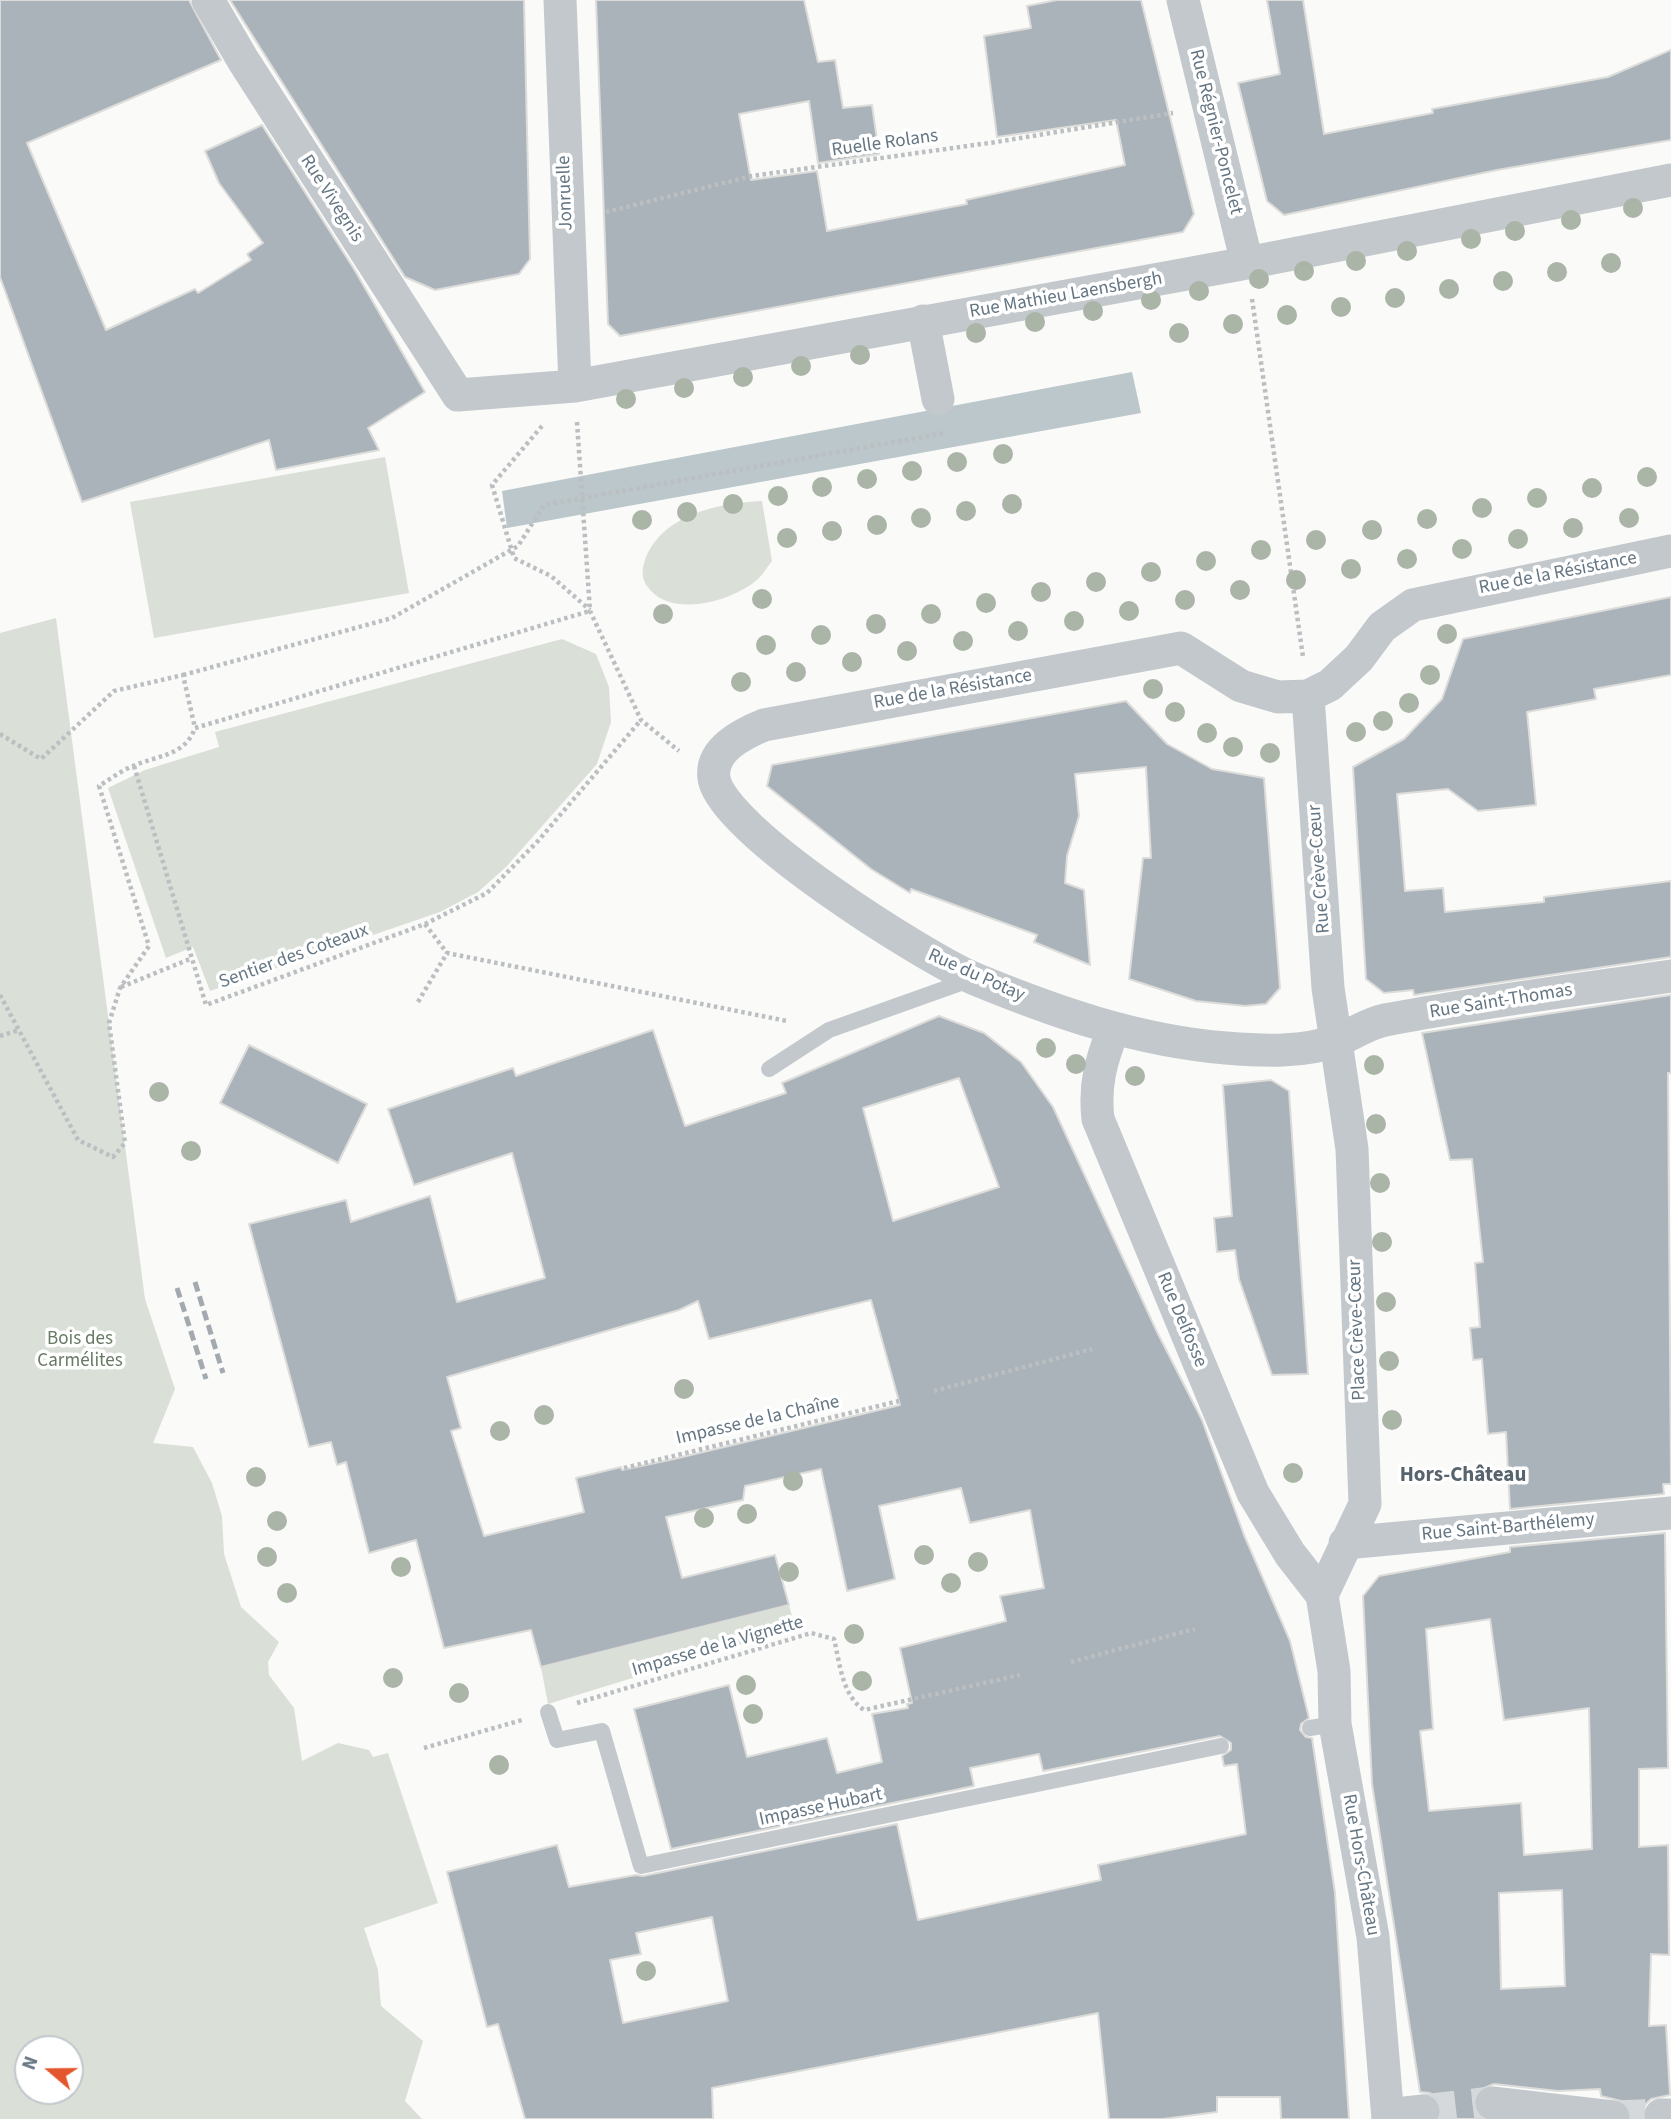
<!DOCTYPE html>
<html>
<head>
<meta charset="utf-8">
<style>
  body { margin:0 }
  #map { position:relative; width:1671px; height:2119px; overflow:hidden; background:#fafaf8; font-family:"Source Sans 3",sans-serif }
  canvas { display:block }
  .north { position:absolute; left:14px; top:2035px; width:70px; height:70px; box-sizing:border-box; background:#fff; border:2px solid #c1c8cd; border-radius:50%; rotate:290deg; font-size:19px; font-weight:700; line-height:28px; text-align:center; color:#657683 }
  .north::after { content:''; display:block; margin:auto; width:24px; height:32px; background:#e4572e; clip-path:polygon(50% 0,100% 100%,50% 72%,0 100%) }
</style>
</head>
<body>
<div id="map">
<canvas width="1671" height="2119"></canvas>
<div class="north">N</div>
</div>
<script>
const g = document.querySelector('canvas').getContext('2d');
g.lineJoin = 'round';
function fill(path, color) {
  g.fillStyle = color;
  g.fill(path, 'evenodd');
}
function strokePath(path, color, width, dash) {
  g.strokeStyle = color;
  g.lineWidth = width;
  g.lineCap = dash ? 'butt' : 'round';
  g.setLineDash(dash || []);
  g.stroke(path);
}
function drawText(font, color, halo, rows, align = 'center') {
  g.font = font + ' "Source Sans 3",sans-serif';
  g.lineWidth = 7;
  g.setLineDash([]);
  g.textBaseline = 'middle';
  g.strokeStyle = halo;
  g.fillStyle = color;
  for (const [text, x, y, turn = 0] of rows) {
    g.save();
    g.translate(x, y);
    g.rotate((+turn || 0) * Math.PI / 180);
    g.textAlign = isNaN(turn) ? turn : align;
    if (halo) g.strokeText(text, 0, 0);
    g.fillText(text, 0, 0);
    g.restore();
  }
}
const green = new Path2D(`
  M385,457L409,593L154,638L130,502Z
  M762,501L772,561C768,566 764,573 759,578C735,601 670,620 647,586C641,577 642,569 645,560C662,514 719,503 762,501Z
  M56,618L145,1299L175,1389L153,1443L193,1447L212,1483L222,1516L224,1554L241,1607L279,1642L268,1662L269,1675L294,1708L302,1761L338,1743L369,1750L373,1757L388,1753L438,1903L364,1928L378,1970L381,2006L423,2041L405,2101L422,2119H0V633ZM28,2049H70V2091H28Z
  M562,639L596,654L609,687L611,722L597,764L506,867L478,892L440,912L210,991L193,947L166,958L108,788L145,770L219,747L215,732Z
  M789,1605L795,1628L548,1704L541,1667Z`);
const water = new Path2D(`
  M1132,372L1141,413L507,528L502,491Z`);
const building = new Path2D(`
  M0,0H189L221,60L27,143L106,330L195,289L198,293L251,260L247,254L263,243L219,183L205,151L262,125L354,269L425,392L368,428L379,450L276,470L269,440L82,502L0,277Z
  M230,0H524L530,259L519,274L435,290L405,277Z
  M596,0H804L818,62L835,60L843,108L872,105L879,154L818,163L809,101L739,114L751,180L817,171L827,231L967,204L966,200L1125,165L1116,120L997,137L984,36L1031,28L1027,6L1057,0H1141L1194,214L1183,232L620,336L608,324Z
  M1267,0H1303L1324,134L1433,113L1432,109L1608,77L1671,50V140L1497,170L1284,215L1267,201L1238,83L1280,74Z
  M1671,597V675L1594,689L1596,699L1527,712L1536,805L1478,811L1448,789L1397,794L1405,891L1443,888L1445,912L1544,902V897L1671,881V957L1414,995L1413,990L1384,993L1366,979L1353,767L1404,739L1442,699L1463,639Z
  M1126,701L1167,744L1212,769L1264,778L1280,988L1266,1004L1245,1006L1196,1001L1129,979L1143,858H1151L1146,767L1075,774L1079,816L1067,856L1065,883L1084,890L1090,965L1034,942L1037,935L911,889L910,893L871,869L767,786L772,765Z
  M1671,995V1073H1668L1671,1484H1663L1664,1494L1510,1509L1506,1432L1488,1434L1482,1359L1473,1360L1470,1328L1480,1327L1475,1263L1483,1262L1472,1159L1450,1160L1422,1033Z
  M939,1016L984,1033L1012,1055L1021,1062L1053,1107L1157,1332L1202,1420L1244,1535L1290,1641L1309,1718L1301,1724L1300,1730L1306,1737L1312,1738L1335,1893L1349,2119H1281L1280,2097H1217V2112L1163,2119H1109L1098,2013L712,2088L713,2119H525L498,2024L487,2027L447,1872L557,1845L569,1887L636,1875L643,1876L897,1824L918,1920L1101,1880L1098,1865L1246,1834L1237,1764L1224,1766L1222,1756L1231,1750V1743L1220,1736L1043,1771L1039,1754L970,1768L974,1786L671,1849L634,1709L729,1685L747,1757L827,1738L837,1773L882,1762L872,1714L908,1708L907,1704L912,1703L900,1648L1006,1621L1000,1596L1044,1588L1030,1510L970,1523L961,1488L879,1506L895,1579L847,1591L821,1469L745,1486L743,1500L666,1517L682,1578L775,1555L789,1605L541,1667L531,1630L444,1648L416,1540L369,1553L346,1462L337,1465L331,1442L309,1447L249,1224L346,1200L351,1222L430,1196L457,1302L545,1278L512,1153L414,1185L388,1109L513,1068L516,1076L653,1030L685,1126L786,1093L782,1083ZM959,1078L999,1187L893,1221L863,1108ZM871,1300L900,1405L674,1459L622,1470L621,1467L576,1478L584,1512L484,1536L451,1431L461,1428L447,1377L679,1310L698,1301L709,1339ZM712,1917L728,2001L623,2023L610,1960L641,1954L636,1933Z
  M249,1045L367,1104L338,1163L220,1103Z
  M1271,1080L1289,1091L1308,1374L1272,1375L1239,1279L1235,1250L1217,1252L1214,1218L1232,1216L1223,1085Z
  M1665,1533L1668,1768L1639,1769V1847L1668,1845L1669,1955L1651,1954L1649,2026L1666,2025L1670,2095L1651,2099L1644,2106L1643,2119H1632L1625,2102L1601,2096L1600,2089L1558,2091L1494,2084L1477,2091L1473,2100L1475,2111L1482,2119H1440L1442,2108L1438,2099L1430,2093L1420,2092L1372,1784L1363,1596L1379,1576L1510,1552V1547ZM1490,1619L1504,1720L1589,1708L1592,1849L1524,1855L1521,1803L1429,1811L1420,1731L1433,1729L1426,1629ZM1562,1890L1565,1986L1501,1989L1499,1893Z`);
const streetTunnel = new Path2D(`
  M1423,2111L1492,2103
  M1613,2117L1661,2115`);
const path = new Path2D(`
  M606,212L752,176L996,142L1173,113
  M1252,299L1303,657
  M577,422L590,611L641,720L679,751
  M542,426L492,485L514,558L551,576L590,610
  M0,734L41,759L114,691L183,675L195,728L590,611
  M134,766L206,1005L425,924L487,893L538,841L641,720
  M425,924L447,953
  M121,987L190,959
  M0,995L78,1140L113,1157L125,1143L109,1023L120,988L149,946L99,786C110,779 121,771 133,766C158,755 185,756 195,728
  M418,1002L447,953L787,1021
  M0,1036L19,1030
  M934,1391L1092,1349
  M624,1468L899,1401
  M1071,1662L1195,1629
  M577,1703L811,1633L834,1639C840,1664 842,1695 864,1710L1020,1675
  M424,1748L522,1720`);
const lane = new Path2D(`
  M769,1069L829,1030L972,979
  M548,1712L557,1740L602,1731L641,1866L1221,1746
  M1310,1728L1335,1724`);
const street = new Path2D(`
  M208,0L243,60L458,395L575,386L1247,263L1671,180
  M560,0L575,386
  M1183,0L1247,263
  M923,321L938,399
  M1671,551L1413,605L1382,627L1359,658L1330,685L1308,696L1278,697L1241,686L1181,648L764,725C742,734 710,750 714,778C720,829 925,958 975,979C1055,1012 1138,1041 1226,1048C1262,1051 1304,1053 1338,1040C1353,1034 1369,1023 1385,1020C1479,1002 1576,990 1671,976
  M1308,696L1328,988L1352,1149L1365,1504L1322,1595L1334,1671L1335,1724L1373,1937L1388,2119
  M1113,1030C1101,1061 1094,1085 1098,1119L1253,1493L1290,1554L1322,1595
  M1345,1543L1671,1513
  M1492,2103L1613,2117
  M1388,2115L1423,2111
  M1661,2115H1671`);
const rail = new Path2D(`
  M195,1282L223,1373
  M177,1288L206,1379`);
const pathBridge = new Path2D(`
  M183,675L392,618L518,546L544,505L944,433`);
const trees = [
  [1633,208],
  [1571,220],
  [1515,231],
  [1471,239],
  [1407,251],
  [1356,261],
  [1611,263],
  [1304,271],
  [1557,272],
  [1259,279],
  [1503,281],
  [1449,289],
  [1199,291],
  [1395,298],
  [1151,300],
  [1341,307],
  [1093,311],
  [1287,315],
  [1035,322],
  [1233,324],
  [976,333],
  [1179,333],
  [860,355],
  [801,366],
  [743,377],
  [684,388],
  [626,399],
  [1003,454],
  [957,462],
  [912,471],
  [1647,477],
  [867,479],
  [822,487],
  [1592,488],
  [778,496],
  [1537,498],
  [733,504],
  [1012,504],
  [1482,508],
  [966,511],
  [687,512],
  [921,518],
  [1629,518],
  [1427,519],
  [642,520],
  [877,525],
  [1573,528],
  [1372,530],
  [832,531],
  [787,538],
  [1518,539],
  [1316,540],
  [1462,549],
  [1261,550],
  [1407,559],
  [1206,561],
  [1351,569],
  [1151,572],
  [1296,580],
  [1096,582],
  [1240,590],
  [1041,592],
  [762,599],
  [1185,600],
  [986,603],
  [1129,611],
  [663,614],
  [931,614],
  [1074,621],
  [876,624],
  [1018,631],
  [1447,634],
  [821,635],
  [963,641],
  [766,645],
  [907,651],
  [852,662],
  [796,672],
  [1430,675],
  [741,682],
  [1153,689],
  [1409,703],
  [1175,712],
  [1383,721],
  [1356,732],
  [1207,733],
  [1233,747],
  [1270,753],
  [1046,1048],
  [1076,1064],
  [1374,1065],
  [1135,1076],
  [159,1092],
  [1376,1124],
  [191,1151],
  [1380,1183],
  [1382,1242],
  [1386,1302],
  [1389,1361],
  [684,1389],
  [544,1415],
  [1392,1420],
  [500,1431],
  [1293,1473],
  [256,1477],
  [793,1481],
  [747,1514],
  [704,1518],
  [277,1521],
  [924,1555],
  [267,1557],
  [978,1562],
  [401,1567],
  [789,1572],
  [951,1583],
  [287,1593],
  [854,1634],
  [393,1678],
  [862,1681],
  [746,1685],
  [459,1693],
  [753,1714],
  [499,1765],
  [646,1971]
];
const streetNames = [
  ["Rue Régnier-Poncelet",1215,132,76],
  ["Ruelle Rolans",885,144,-8],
  ["Jonruelle",566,193,-92],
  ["Rue Vivegnis",331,199,57],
  ["Rue Mathieu Laensbergh",1066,296,-10],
  ["Rue de la Résistance",1558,574,-11],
  ["Rue de la Résistance",953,690,-10],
  ["Rue Crève-Cœur",1320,869,-94],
  ["Sentier des Coteaux",294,957,-20],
  ["Rue du Potay",976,976,24],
  ["Rue Saint-Thomas",1501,1002,-9],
  ["Rue Delfosse",1181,1320,67],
  ["Place Crève-Cœur",1358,1330,-92],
  ["Impasse de la Chaîne",758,1421,-13],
  ["Rue Saint-Barthélemy",1508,1528,-5],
  ["Impasse de la Vignette",718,1647,-16],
  ["Impasse Hubart",821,1808,-12],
  ["Rue Hors-Château",1360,1865,80]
];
const parkNames = [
  ["Bois des",80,1340],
  ["Carmélites",80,1362]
];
const neighbourhoodNames = [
  ["Hors-Château",1463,1476]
];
fill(green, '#dadfd7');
fill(water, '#bbc7cb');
fill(building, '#aab3b9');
strokePath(building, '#dcdcda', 2);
strokePath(streetTunnel, '#d5d9db', 33, [33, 17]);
strokePath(path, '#bbbfc2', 4.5, [3.5, 3.5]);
strokePath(lane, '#c3c8cc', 16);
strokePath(street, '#c3c8cc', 33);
strokePath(rail, '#a2aab0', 5, [10, 5]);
strokePath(pathBridge, '#bbbfc2', 4.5, [3.5, 3.5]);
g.fillStyle = '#aab4a7';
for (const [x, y] of trees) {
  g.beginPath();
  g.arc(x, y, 10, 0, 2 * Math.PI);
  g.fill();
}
drawText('19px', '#657683', '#fff', streetNames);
drawText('19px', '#687a64', '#fff', parkNames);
drawText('bold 21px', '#57646e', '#fff', neighbourhoodNames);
</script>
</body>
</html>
